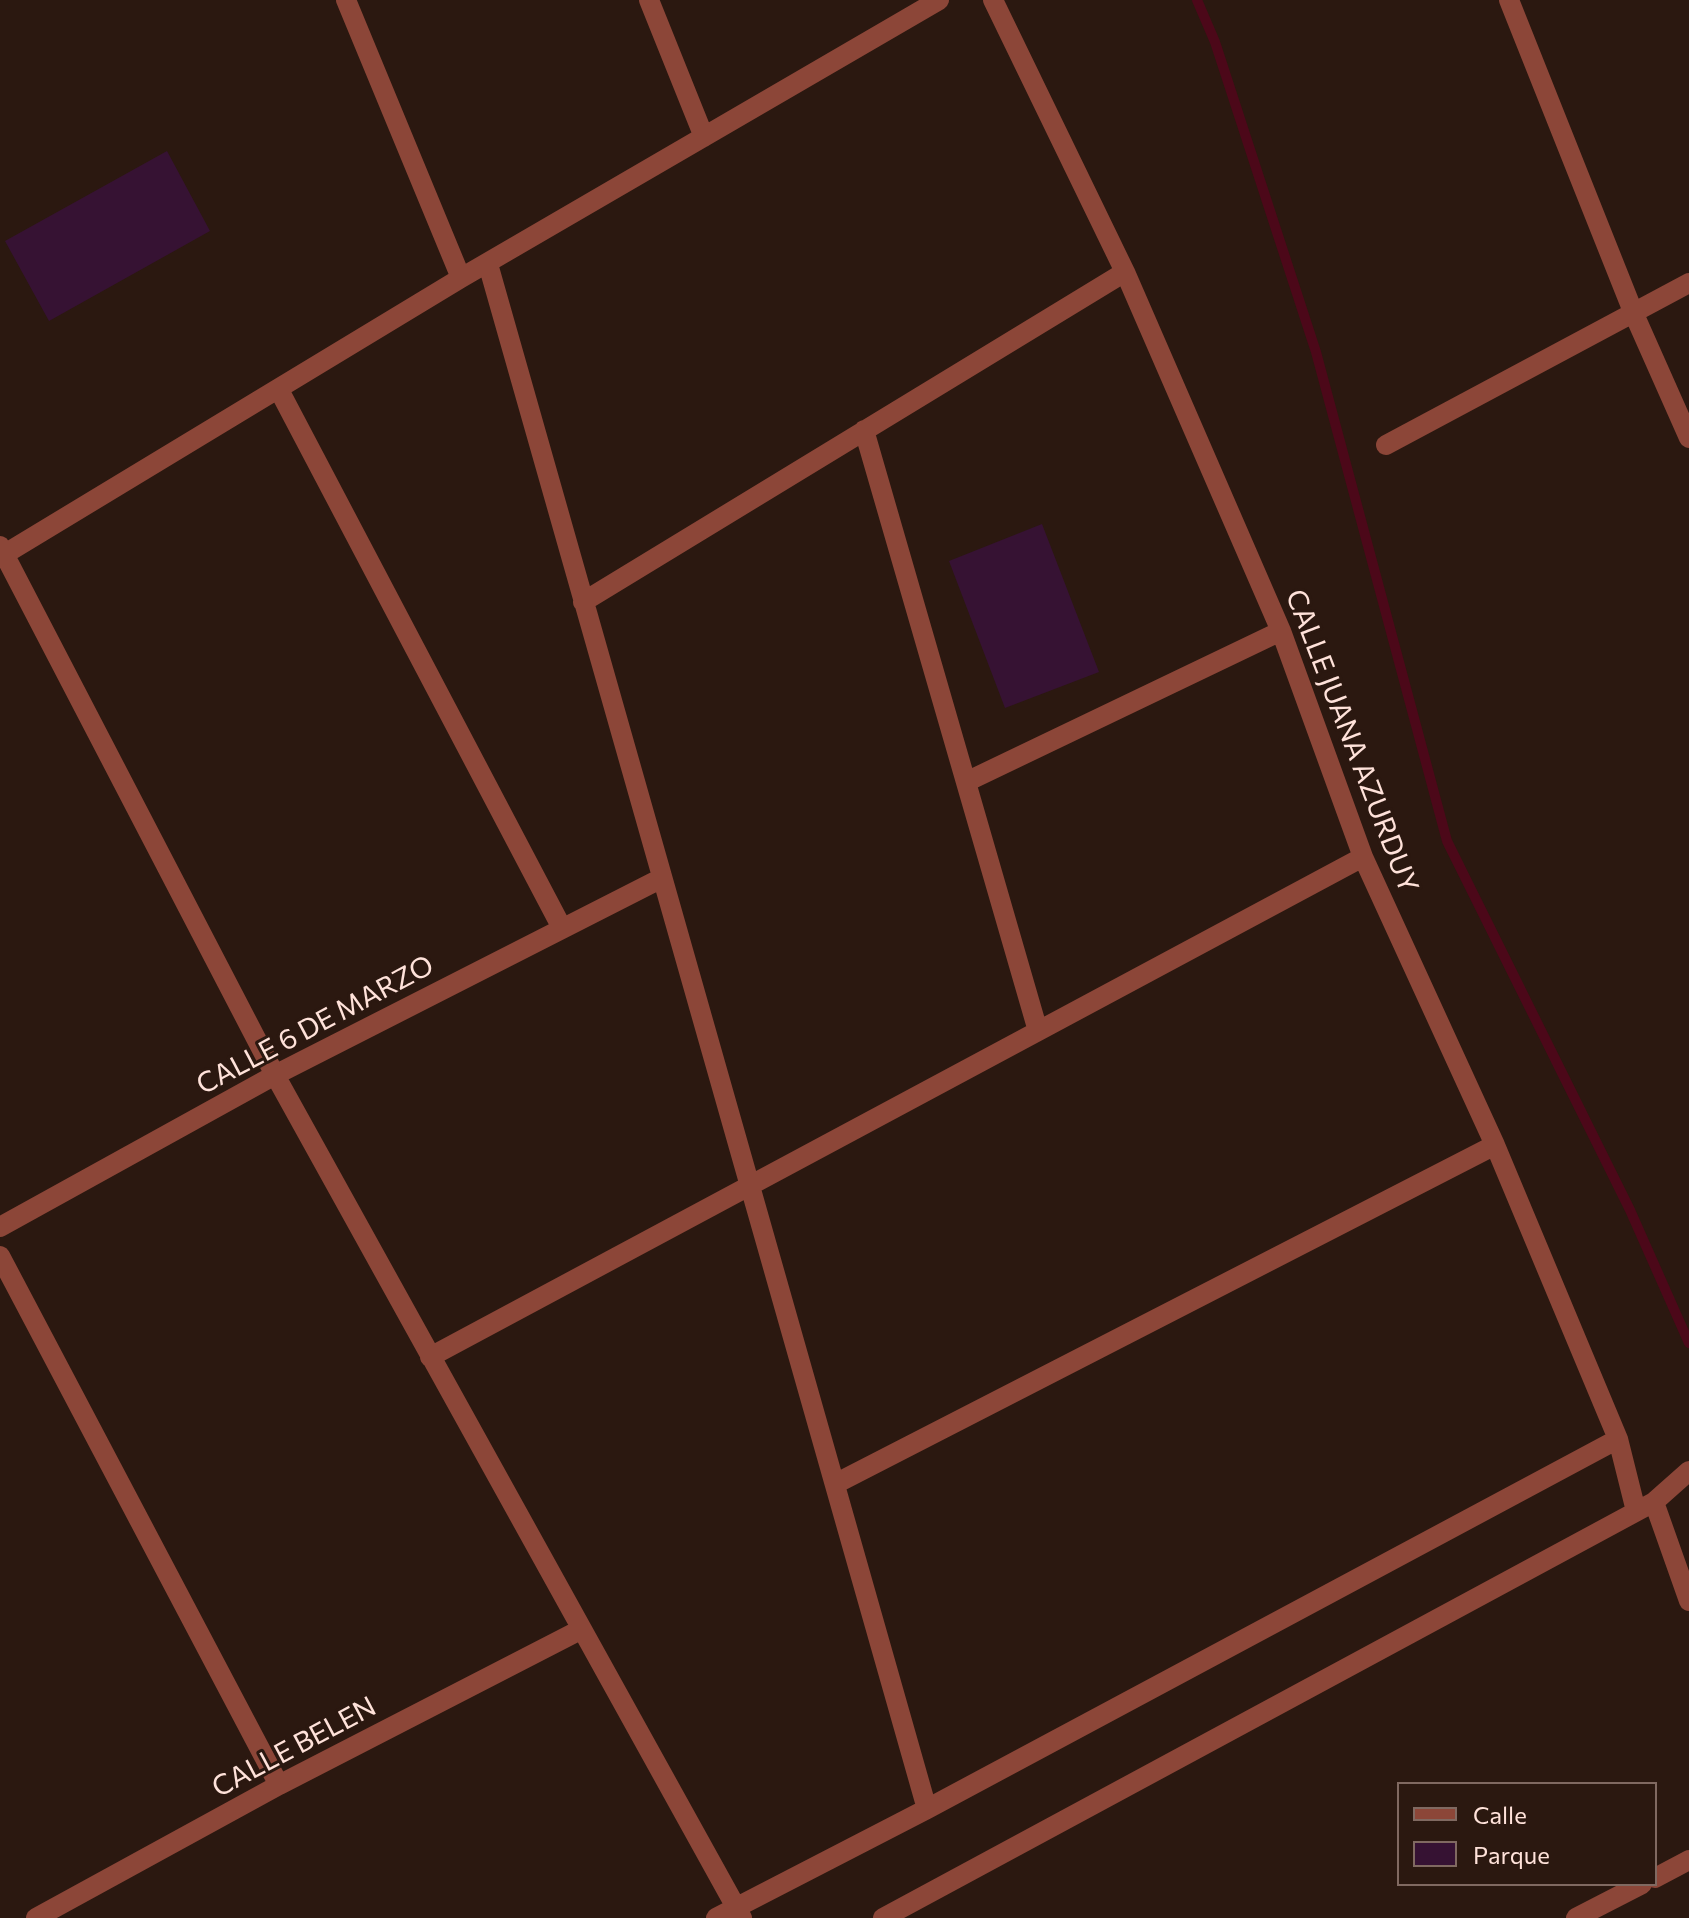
<!DOCTYPE html>
<html>
<head>
<meta charset="utf-8">
<style>
  body { margin:0 }
  #map { position:relative; width:1689px; height:1918px; overflow:hidden; background:#2b1810; font-family:Commissioner,sans-serif }
  canvas { display:block }
  .legend { position:absolute; left:1397px; top:1782px; width:260px; height:104px; box-sizing:border-box; background:#2b1810; border:2px solid #806961; margin:0; padding:10px 14px; list-style:none; font-size:24px; color:#ffe2da }
  .legend li { display:flex; align-items:center; gap:16px; height:40px }
  .legend b { width:40px; border:2px solid #806961 }
</style>
</head>
<body>
<div id="map">
<canvas width="1689" height="1918"></canvas>
<ul class="legend">
<li><b style="height:10px;background:#8c4638"></b>Calle</li>
<li><b style="height:22px;background:#361233"></b>Parque</li>
</ul>
</div>
<script>
const g = document.querySelector('canvas').getContext('2d');
g.lineJoin = 'round';
function fill(path, color) {
  g.fillStyle = color;
  g.fill(path, 'evenodd');
}
function strokePath(path, color, width, dash) {
  g.strokeStyle = color;
  g.lineWidth = width;
  g.lineCap = dash ? 'butt' : 'round';
  g.setLineDash(dash || []);
  g.stroke(path);
}
function drawText(font, color, halo, rows, align = 'center') {
  g.font = font + ' Commissioner,sans-serif';
  g.lineWidth = 6;
  g.setLineDash([]);
  g.textBaseline = 'middle';
  g.strokeStyle = halo;
  g.fillStyle = color;
  for (const [text, x, y, turn = 0] of rows) {
    g.save();
    g.translate(x, y);
    g.rotate((+turn || 0) * Math.PI / 180);
    g.textAlign = isNaN(turn) ? turn : align;
    if (halo) g.strokeText(text, 0, 0);
    g.fillText(text, 0, 0);
    g.restore();
  }
}
const green = new Path2D(`
  M167,151L210,231L49,321L5,241Z
  M1042,524L1099,672L1005,708L949,561Z`);
const stream = new Path2D(`
  M1197,0L1215,42L1316,352L1447,841L1630,1210L1689,1343`);
const minor = new Path2D(`
  M346,0L461,278
  M649,0L704,137
  M993,0L1125,272L1281,631L1363,857L1495,1145L1618,1439L1636,1511
  M1509,0L1634,314L1689,438
  M488,264L927,1809
  M279,390L562,928
  M864,430L1038,1031
  M1386,445L1689,283
  M0,546L275,1075L742,1918
  M0,557L461,278L939,0
  M583,602L1125,272
  M966,782L1281,631
  M0,1227L275,1075L660,879
  M0,1256L279,1785
  M430,1357L1363,857
  M835,1484L1495,1145
  M1654,1502L1689,1601
  M1655,1878L1689,1860
  M36,1918L279,1785L580,1630
  M716,1918L927,1809L1618,1439
  M883,1918L1654,1502L1689,1471
  M1576,1918L1642,1884`);
const streetNames = [
  ["CALLE JUANA AZURDUY",1352,741,69],
  ["CALLE 6 DE MARZO",315,1025,-28],
  ["CALLE BELEN",294,1747,-28]
];
fill(green, '#361233');
strokePath(stream, '#4c0819', 10);
strokePath(minor, '#8c4638', 20);
drawText('28px', '#ffe2da', '#2b1810', streetNames);
</script>
</body>
</html>
